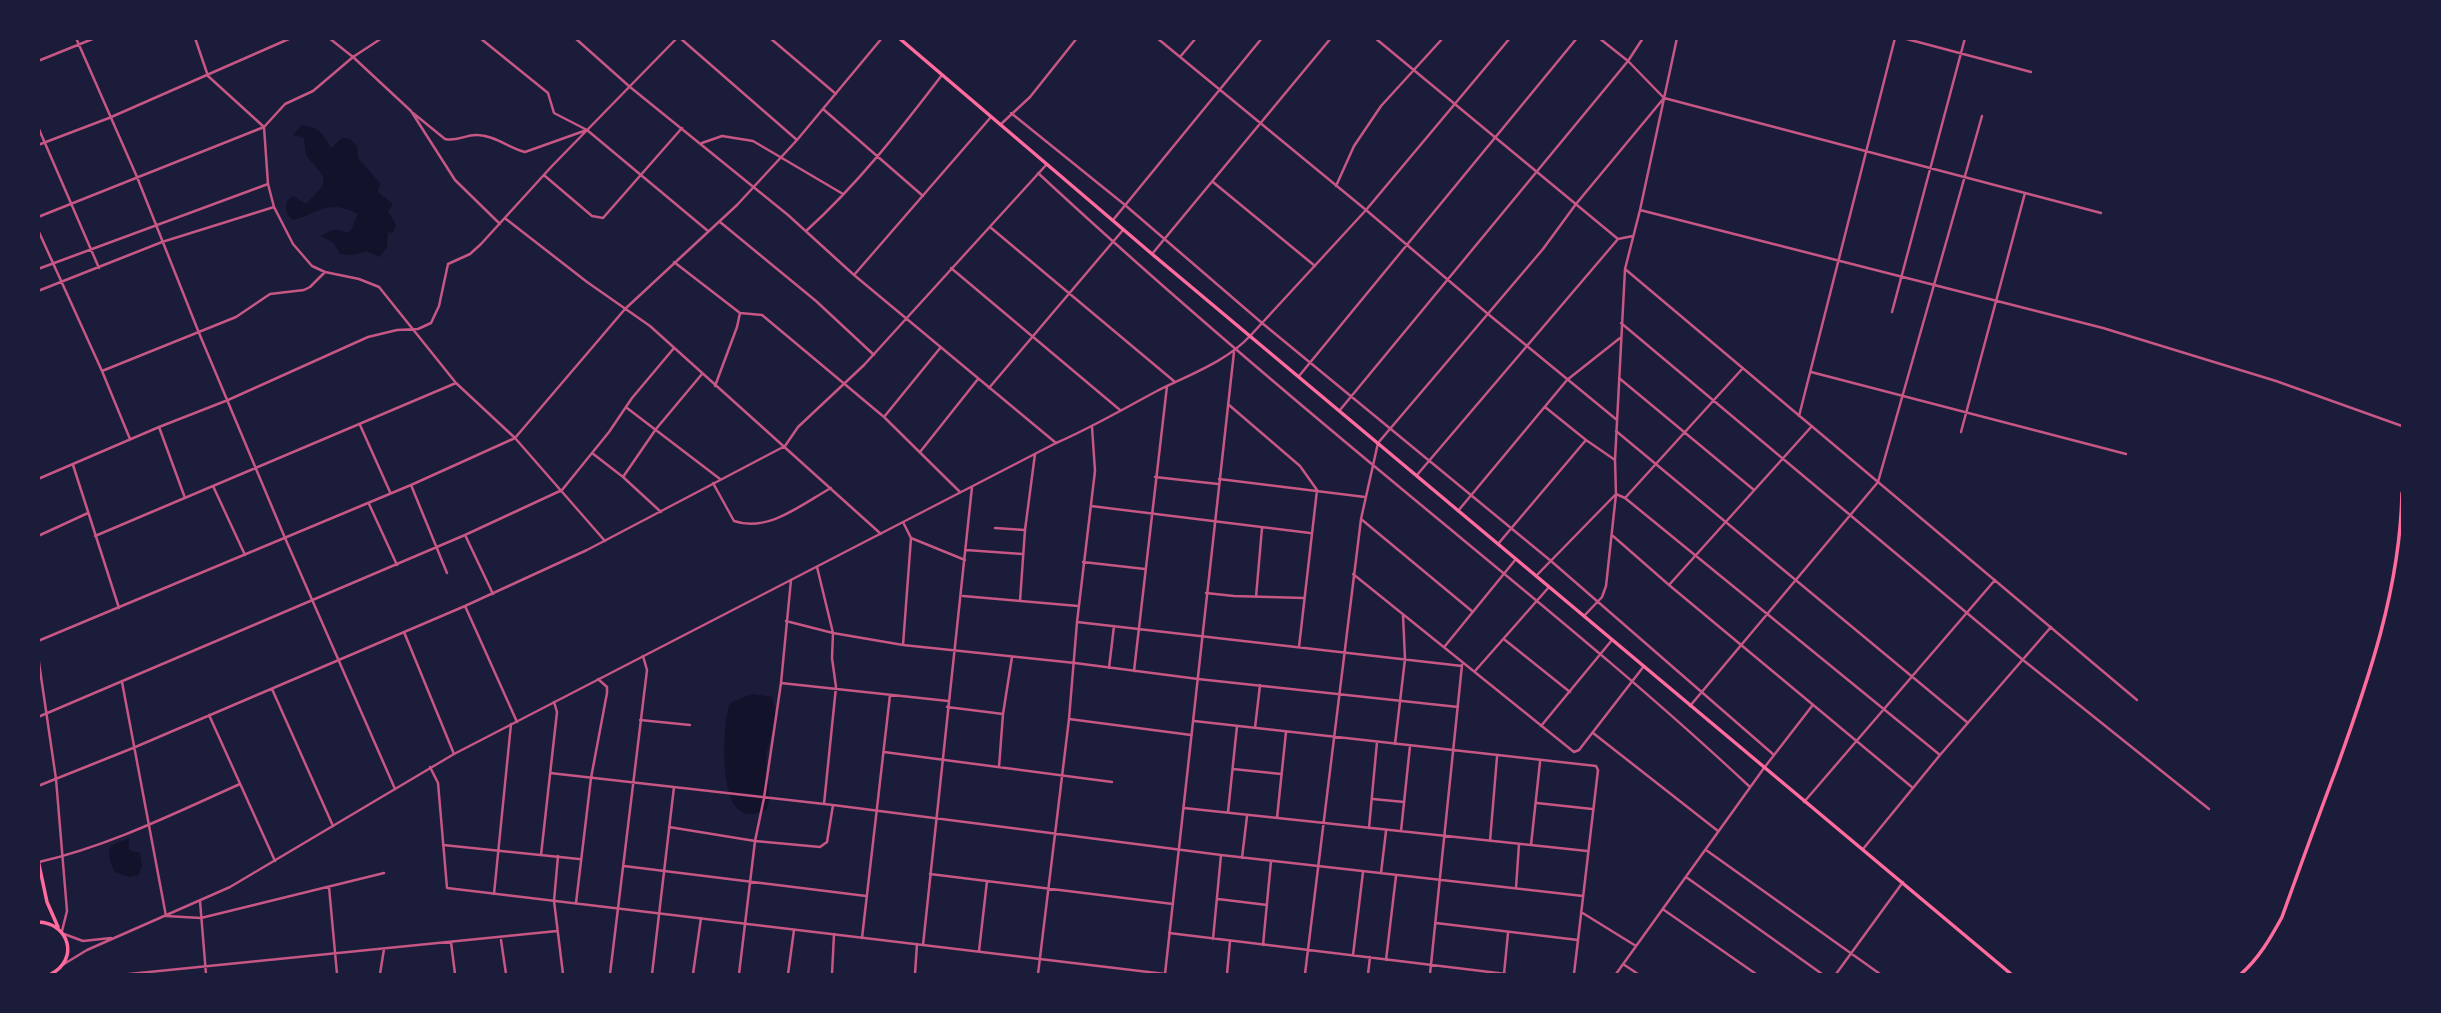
<!DOCTYPE html>
<html>
<head>
<meta charset="utf-8">
<style>
  body { margin:0 }
  #map { position:relative; width:2441px; height:1013px; overflow:hidden; background:#1b1b3a; font-family:"Varela Round",sans-serif }
  canvas { display:block }
  .frame { position:absolute; inset:0; border:40px solid #1b1b3a; pointer-events:none }
</style>
</head>
<body>
<div id="map">
<canvas width="2441" height="1013"></canvas>
<div class="frame"></div>
</div>
<script>
const g = document.querySelector('canvas').getContext('2d');
g.lineJoin = 'round';
function fill(path, color) {
  g.fillStyle = color;
  g.fill(path, 'evenodd');
}
function strokePath(path, color, width, dash) {
  g.strokeStyle = color;
  g.lineWidth = width;
  g.lineCap = dash ? 'butt' : 'round';
  g.setLineDash(dash || []);
  g.stroke(path);
}
const water = new Path2D(`
  M302,125C319,127 323,134 331,148L342,138L350,139L357,146L358,158L380,183L378,192L393,204L388,211L396,225L393,233L388,232L387,247L380,257L366,251L354,255L340,254L334,243L321,236C331,230 336,227 347,233L351,230L358,214C329,199 322,211 294,220C286,215 285,210 287,201L293,196L306,204C327,182 331,183 309,159C305,155 305,144 304,138L293,135Z
  M752,694L772,697C781,724 767,737 766,762C765,780 774,792 766,810C757,813 749,817 740,811C720,797 722,723 730,703Z
  M129,838V850L140,853L142,866L139,875L129,877L115,872C110,864 107,854 111,846Z`);
const minor = new Path2D(`
  M76,38L137,177L199,333L285,538L395,789
  M329,38L353,57L411,111L455,180L500,224
  M382,38L353,57L313,91L285,104L264,127L268,184L274,207L293,244L312,266L325,272L359,279L379,287L456,383L515,438L605,541
  M480,38L548,93L554,113L587,130L708,231
  M575,38L630,87L788,215L854,275L1056,443
  M680,38L797,140
  M770,38L836,94
  M1157,38L1366,210L1251,335
  M1375,38L1618,239
  M1510,38L1366,210L1488,314L1617,420
  M1599,38L1628,61L1664,98L2101,213
  M1903,38L2031,72
  M1180,57L1196,38
  M38,61L95,38
  M823,109L923,196
  M413,113L445,139C457,142 466,134 478,135C496,136 509,148 525,152L584,131
  M1011,113L1125,205L1262,323L1551,561L1774,755
  M1000,125L1030,97L1077,38
  M38,127L99,268
  M702,143L722,136L753,141L843,194
  M38,145L109,118L291,38
  M1038,173C1154,281 1275,384 1397,485C1516,584 1637,681 1750,787
  M545,176L592,216L603,218L682,128
  M1213,182L1315,266
  M1336,186L1354,146L1381,106L1443,38
  M1640,210L2103,328L2276,381L2402,426
  M38,217L264,127L208,76L195,38
  M506,219L587,282L650,326L881,534
  M1113,220L1262,38
  M720,222L816,301L874,355
  M990,227L1175,382
  M38,230L102,371L130,439
  M806,231C857,185 900,130 942,75
  M1152,254L1331,38
  M674,262L740,313L762,315L884,417
  M951,268L1120,410
  M38,269L268,184
  M1625,269L2137,700
  M854,275L991,117
  M38,291L162,242L274,207
  M1892,312L1965,38
  M1621,323L2023,660L2209,809
  M941,347L884,417L960,492
  M102,371L236,317L270,294L304,290L310,287L325,272
  M1811,372L2126,454
  M1299,376L1577,38
  M1619,378L1754,490
  M715,386L737,327L740,313
  M989,388L1123,230
  M1229,405L1300,466L1317,490L1299,647
  M1545,407L1586,440L1615,460
  M627,408L720,479
  M1340,410L1628,61L1643,38
  M1799,416L1895,38
  M360,425L390,492
  M159,427L185,498
  M1616,431L1968,723
  M1961,432L2025,193
  M920,452L978,379
  M592,453L623,477
  M73,465L119,608
  M1417,475L1618,239L1633,236
  M1155,477L1218,484
  M38,479L159,427L228,400L368,337L397,330L418,329L431,323L439,306L448,264L470,254L481,244L552,166L677,38
  M1219,479L1365,497
  M713,483L734,521C768,533 802,504 831,488
  M411,485L447,573
  M213,486L245,555
  M1625,498L1743,368
  M369,504L397,565
  M1091,506L1310,533
  M1458,511L1567,380L1620,338
  M661,512L623,477L656,429L702,374
  M1361,519L1473,612
  M995,528L1025,530
  M38,536L88,513
  M95,536L456,383
  M1613,536L1669,585L1913,788
  M466,537L493,594
  M911,538L965,560
  M1498,544L1586,440
  M966,550L1022,554
  M1083,562L1145,569
  M817,567L833,633L832,658L836,687L824,804
  M1353,574L1574,752L1579,750L1644,666
  M1536,576L1616,494L1625,498L1940,755
  M1669,585L1812,426
  M1206,593L1234,596L1304,598
  M963,596L1078,606
  M1256,597L1262,528
  M1020,601L1025,530L1035,454
  M465,606L517,722
  M1584,616L1602,597L1606,586L1616,494L1615,460L1625,269L1640,210L1677,38
  M786,621L833,633L903,645L1075,663L1198,679L1458,707
  M1077,622L1462,666
  M404,632L454,754
  M1505,640L1570,692
  M38,641L411,485L515,438L625,309L737,205L797,140L882,38
  M903,645L911,538L903,522
  M1445,646L1516,559
  M38,656L56,779L67,911L62,931
  M1109,668L1114,626
  M1134,671L1167,386
  M1475,671L1549,587
  M122,682L166,916L201,918L384,873
  M781,683L948,701
  M272,689L333,826
  M1690,706L1878,482L1982,116
  M947,707L1003,714
  M209,715L275,861
  M38,717L465,535L562,490L609,432L632,398L674,348
  M1069,719L1191,735
  M640,720L690,725
  M1194,721L1596,766L1598,770L1574,974
  M1541,726L1612,640
  M1255,728L1260,685
  M1593,733L1718,831
  M1395,744L1405,659L1403,615
  M884,752L1112,782
  M999,767L1003,714L1012,657
  M1233,769L1281,774
  M550,773L833,805L1221,855L1583,896
  M38,786L133,748L465,606L587,550L785,446L798,427L864,365L1047,164
  M1373,799L1404,802
  M1804,802L1995,580
  M1537,803L1592,809
  M1184,808L1587,851
  M1228,812L1237,726
  M1277,818L1286,732
  M669,827L755,841L820,847L827,842L833,805
  M1369,828L1377,742
  M1401,831L1410,746
  M1490,841L1497,757
  M443,845L579,859
  M1531,845L1540,762
  M1863,849L1940,755L2051,627
  M1706,850L1880,974
  M541,855L557,712L554,702
  M558,856L554,901L563,974
  M1242,858L1247,816
  M39,862C109,846 175,813 240,784
  M624,866L866,896
  M1381,873L1386,831
  M930,874L1173,904
  M1686,877L1822,974
  M329,887L337,974
  M1516,888L1519,844
  M494,894L511,724
  M1218,899L1267,905
  M200,901L206,974
  M576,903L591,778L607,693V687L598,679
  M1664,910L1756,974
  M1581,912L1636,946
  M1436,923L1578,940
  M1169,933L1506,974
  M862,938L890,695
  M1213,939L1221,855
  M501,940L506,974
  M451,942L455,974
  M923,945L972,487
  M1263,945L1271,861
  M979,951L987,881
  M1353,955L1363,872
  M1386,960L1396,876
  M1623,964L1638,974
  M129,974L557,931
  M380,974L384,949
  M610,974L647,670L643,656
  M652,974L674,787
  M693,974L701,918
  M739,974L755,841L764,798L781,683L791,580
  M788,974L794,930
  M832,974L834,934
  M915,974L917,944
  M1038,974L1069,719L1077,622L1095,471L1092,427
  M1227,974L1230,941
  M1305,974L1361,519L1378,443L1543,249L1576,204L1664,98
  M1368,974L1370,957
  M1430,974L1462,665
  M1504,974L1508,933
  M1616,974L1764,768L1812,706
  M1836,974L1903,882`);
const tertiary = new Path2D(`
  M430,767L438,783L447,888L1165,974
  M64,934L83,941L111,938
  M64,964L87,950L230,887L454,754L1056,443C1091,428 1123,409 1157,391C1188,375 1226,362 1250,336
  M1165,974L1234,352`);
const secondary = new Path2D(`
  M899,38L1152,254L2011,974`);
const primary = new Path2D(`
  M2241,974C2259,958 2270,939 2282,917C2300,867 2318,817 2337,767C2369,678 2400,588 2402,493`);
const trunk = new Path2D(`
  M38,860L47,902L58,927
  M38,922C70,923 79,960 51,974`);
fill(water, '#12122b');
strokePath(minor, '#c65784', 2.5);
strokePath(tertiary, '#c65784', 2.5);
strokePath(secondary, '#ff6b9d', 3.5);
strokePath(primary, '#ff6b9d', 3.5);
strokePath(trunk, '#ff6b9d', 3.5);
</script>
</body>
</html>
